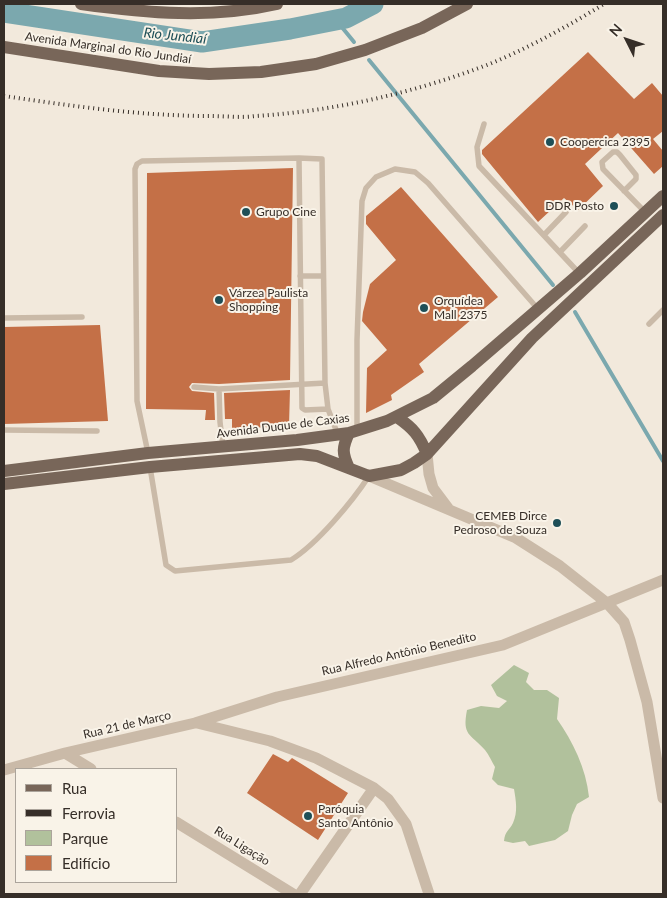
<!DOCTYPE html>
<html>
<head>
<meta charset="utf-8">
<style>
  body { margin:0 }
  #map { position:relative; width:667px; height:898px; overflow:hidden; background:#f2e9dc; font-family:Lato,sans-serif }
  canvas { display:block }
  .frame { position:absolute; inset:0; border:5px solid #362e28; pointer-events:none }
  .legend { position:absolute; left:15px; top:768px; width:162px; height:115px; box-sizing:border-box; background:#f9f3e8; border:1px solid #aba49b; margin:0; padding:6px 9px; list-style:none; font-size:15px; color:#362e28 }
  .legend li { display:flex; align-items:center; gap:10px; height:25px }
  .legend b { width:25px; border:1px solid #aba49b }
  .north { position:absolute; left:602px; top:15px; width:50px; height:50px; -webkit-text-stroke:4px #f9f3e8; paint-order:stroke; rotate:311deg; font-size:14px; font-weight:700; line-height:20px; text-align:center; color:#362e28 }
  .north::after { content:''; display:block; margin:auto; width:18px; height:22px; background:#362e28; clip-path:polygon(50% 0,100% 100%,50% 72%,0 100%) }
</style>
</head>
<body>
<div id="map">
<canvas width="667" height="898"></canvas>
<div class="frame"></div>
<ul class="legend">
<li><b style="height:6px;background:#786659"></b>Rua</li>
<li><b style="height:6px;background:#362e28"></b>Ferrovia</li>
<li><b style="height:14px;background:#b1c19c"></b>Parque</li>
<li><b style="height:14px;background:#c47047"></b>Edifício</li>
</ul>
<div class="north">N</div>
</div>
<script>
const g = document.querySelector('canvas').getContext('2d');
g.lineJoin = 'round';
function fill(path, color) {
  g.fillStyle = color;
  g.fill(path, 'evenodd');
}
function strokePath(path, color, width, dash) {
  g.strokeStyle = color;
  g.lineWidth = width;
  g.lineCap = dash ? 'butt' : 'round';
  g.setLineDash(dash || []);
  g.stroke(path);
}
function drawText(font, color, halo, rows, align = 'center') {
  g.font = font + ' Lato,sans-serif';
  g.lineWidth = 4;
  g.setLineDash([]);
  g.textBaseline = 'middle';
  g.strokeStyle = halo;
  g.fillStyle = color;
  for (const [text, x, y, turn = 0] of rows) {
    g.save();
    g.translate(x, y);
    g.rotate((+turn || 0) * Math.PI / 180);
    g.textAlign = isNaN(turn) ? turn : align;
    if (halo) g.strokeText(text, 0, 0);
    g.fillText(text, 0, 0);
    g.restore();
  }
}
const green = new Path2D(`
  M514,665L529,673L526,682L534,690H547L559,698L557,719C573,742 586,768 589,797L577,804L572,815L568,831L555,840L529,846L525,841L513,843L504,841C505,831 509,831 513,823C518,812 516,801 514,789L498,785L492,779L495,767C492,762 489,755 485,750C470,733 462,736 467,710L481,706L499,708L507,701L497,696L491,685Z`);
const stream = new Path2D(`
  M336,20L354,42
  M369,60L553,285
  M575,312L663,461`);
const river = new Path2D(`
  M4,12L202,42L290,29L346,18L373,4`);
const building = new Path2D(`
  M588,52L634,99L652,83L663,96V131L653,139L663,151V166L654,174L618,133L585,164L603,186L578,210L564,198L538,222L482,154V150Z
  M293,168L290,380L219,384L192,383L189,387L192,391L214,393L215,420H205L206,410L146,409L147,173Z
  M401,187L498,297L419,364L424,372L391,395L392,400L366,413L367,368L387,350L362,321L363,312L370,284L396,260L366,224V216Z
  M100,325L108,421L4,424V327Z
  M290,390L289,426L232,429V419H225L224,393Z
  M273,754L288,762L292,758L348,793L318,840L247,793Z`);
const lane = new Path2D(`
  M484,124L477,147L479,166L579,273
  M624,191L636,179V175L620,155L617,152H613L602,162L603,169L645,212
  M544,235L566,212
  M560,252L585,226
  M300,276H323
  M4,318L82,317
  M649,324L663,310
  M194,387L219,389L325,383
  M219,389L220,422L223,447
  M328,409L338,435
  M4,430L97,431
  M357,430V340L362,201L366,188L376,177L395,169L415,172L428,183L538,309
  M148,453L137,401L135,169L137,164L142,161L299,158L322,159L325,383L328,409L305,410L302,408L299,158
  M150,467L166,565L175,571L291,560C317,544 352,502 369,476`);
const street = new Path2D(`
  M427,454L429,474L433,488L448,508
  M369,476L516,538L560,566L607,603L624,622L630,640L647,702L663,798
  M197,723L270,741L316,758L374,788L388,799L406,824L429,894
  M65,753L91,769
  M4,770L65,753L195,723L277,697L503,645L663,580
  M176,822L293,894
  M300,894L374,788`);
const primary = new Path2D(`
  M81,4C146,13 212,19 277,4
  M4,47L159,71L209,74L261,72L316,64L365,50L422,28L467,4
  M397,417C413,428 419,435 427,454
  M349,433C342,448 342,453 349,468
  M4,471L148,453L297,440L349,433L387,421L433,398L472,366L580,273L663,196
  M4,484L150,467L300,454L317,456L369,476L401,470L414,463L427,454L532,338L663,215`);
const rail = new Path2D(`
  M4,96C72,106 141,116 210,116C225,116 241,118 256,116C335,111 413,93 487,65C527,49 568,26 604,4`);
const markers = [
  [550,142,5,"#1e4f57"],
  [614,206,5,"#1e4f57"],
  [246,212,5,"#1e4f57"],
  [219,300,5,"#1e4f57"],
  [424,308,5,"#1e4f57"],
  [557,523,5,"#1e4f57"],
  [308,816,5,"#1e4f57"]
];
const streetNames = [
  ["Avenida Marginal do Rio Jundiaí",108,48,8],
  ["Avenida Duque de Caxias",283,426,-7],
  ["Rua Alfredo Antônio Benedito",399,654,-13],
  ["Rua 21 de Março",127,725,-13],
  ["Rua Ligação",242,846,32]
];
const poiNames = [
  ["Coopercica 2395",560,142],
  ["DDR Posto",604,206,"right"],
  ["Grupo Cine",256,212],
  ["Várzea Paulista",229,293],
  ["Shopping",229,307],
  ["Orquídea",434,301],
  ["Mall 2375",434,315],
  ["CEMEB Dirce",547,516,"right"],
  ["Pedroso de Souza",547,530,"right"],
  ["Paróquia",318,809],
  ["Santo Antônio",318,823]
];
const waterNames = [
  ["Rio Jundiaí",175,36,6]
];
fill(green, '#b1c19c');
strokePath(stream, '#7ba8ae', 4);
strokePath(river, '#7ba8ae', 21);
fill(building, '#c47047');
strokePath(lane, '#cabaa8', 5.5);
strokePath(street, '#cabaa8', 11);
strokePath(primary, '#786659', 12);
strokePath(rail, '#362e28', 4, [1, 4]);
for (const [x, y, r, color] of markers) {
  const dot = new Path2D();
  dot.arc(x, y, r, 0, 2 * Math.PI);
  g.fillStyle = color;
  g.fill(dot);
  strokePath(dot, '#f9f3e8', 2);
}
drawText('12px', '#362e28', '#f9f3e8', streetNames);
drawText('12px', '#362e28', '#f9f3e8', poiNames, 'left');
drawText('italic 14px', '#1e4f57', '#f9f3e8', waterNames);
</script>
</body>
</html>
